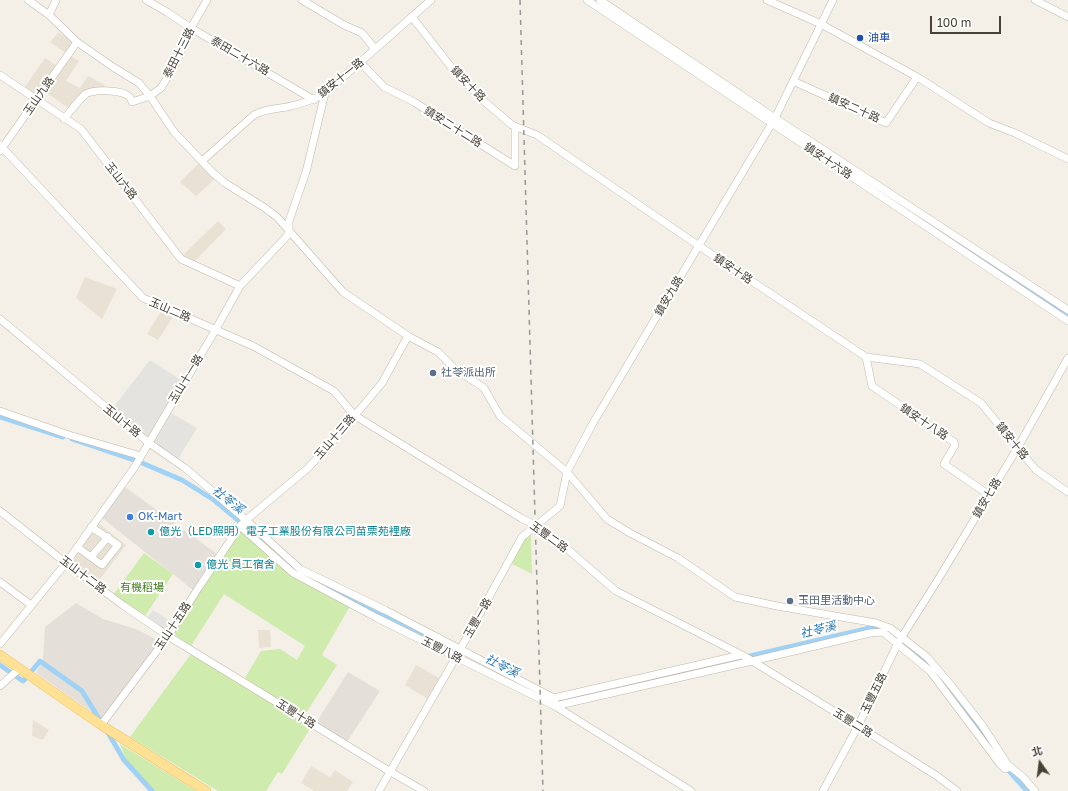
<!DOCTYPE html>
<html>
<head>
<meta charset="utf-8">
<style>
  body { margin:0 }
  #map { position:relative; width:1068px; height:791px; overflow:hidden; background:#f4f0e7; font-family:"Golos Text","Noto Sans TC",sans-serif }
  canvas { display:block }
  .north { position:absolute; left:1020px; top:743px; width:40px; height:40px; -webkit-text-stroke:3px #fff; paint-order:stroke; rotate:346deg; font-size:11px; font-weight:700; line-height:16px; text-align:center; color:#484135 }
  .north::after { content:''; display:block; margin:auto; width:14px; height:18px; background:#484135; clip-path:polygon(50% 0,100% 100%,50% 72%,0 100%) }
  .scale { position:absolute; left:930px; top:16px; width:71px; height:18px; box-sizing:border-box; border:2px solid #484135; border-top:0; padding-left:5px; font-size:12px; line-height:14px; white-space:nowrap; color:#484135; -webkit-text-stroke:3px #fff; paint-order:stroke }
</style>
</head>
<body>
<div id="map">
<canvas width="1068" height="791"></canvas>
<div class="north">北</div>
<div class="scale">100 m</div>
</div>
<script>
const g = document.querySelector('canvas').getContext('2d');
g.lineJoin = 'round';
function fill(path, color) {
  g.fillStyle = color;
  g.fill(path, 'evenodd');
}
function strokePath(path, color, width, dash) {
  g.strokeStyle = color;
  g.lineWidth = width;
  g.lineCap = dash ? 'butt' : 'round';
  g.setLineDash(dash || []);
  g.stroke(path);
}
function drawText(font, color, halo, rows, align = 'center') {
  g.font = font + ' "Golos Text","Noto Sans TC",sans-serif';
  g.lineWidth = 4;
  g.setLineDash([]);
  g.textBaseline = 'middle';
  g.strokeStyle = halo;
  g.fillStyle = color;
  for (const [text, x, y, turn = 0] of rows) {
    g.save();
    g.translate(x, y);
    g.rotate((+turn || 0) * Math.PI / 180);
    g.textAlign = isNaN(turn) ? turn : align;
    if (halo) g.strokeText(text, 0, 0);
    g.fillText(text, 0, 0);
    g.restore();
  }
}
const residential = new Path2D(`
  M59,32L73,43L66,53L50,42Z
  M69,55L79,61L66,81L80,88L88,76L105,85L102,90L94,89L70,109L44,91Z
  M45,58L56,65L35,96L24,88Z
  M199,163L216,178L196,196L180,182Z
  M218,221L226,229L194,262L182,256Z
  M85,277L117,289L102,319L76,298Z
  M162,310L174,315L158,340L147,334Z
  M97,522L126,545L97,583L69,562Z
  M258,630H270L271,647L259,648Z
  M416,665L439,678L428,699L405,685Z
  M33,720L49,730L43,740L32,736Z
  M311,766L330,777L335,770L353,782L347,791H314L301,783Z`);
const industrial = new Path2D(`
  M125,487L217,554L193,590L101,517Z
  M76,603L103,619L136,629L161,642L102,719L36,673L43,659L45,627Z
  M348,672L380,691L347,742L316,723Z`);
const green = new Path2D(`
  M240,530L292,575L350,606L322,655L337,665L304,716L245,678L261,651L280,649L297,660L305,646L224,594L191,646L171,632Z
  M531,533L532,574L512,564L524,539Z
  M144,553L173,574L145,616L113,595Z
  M191,654L311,727L282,774L278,772L266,791H218L130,737Z
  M120,744L196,791H154L126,759Z`);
const parking = new Path2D(`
  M150,360L181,380L148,439L112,409Z
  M171,413L197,428L178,459L154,442Z
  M153,610L173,623L169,630L167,631L148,617Z`);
const canal = new Path2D(`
  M869,184L1068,316
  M0,417L63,437
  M72,439L134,460
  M142,463L182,480L214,500L244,525
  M254,534L297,572L460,655
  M903,643L926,662L931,669
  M746,657L870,628C881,629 889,631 897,638
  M0,665L10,672
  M31,672L40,661L82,691L101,722
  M17,677L23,681L26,678
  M949,691L986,737
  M553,702L691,670
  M107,731L124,760L152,791
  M1010,772L1027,791`);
const minor = new Path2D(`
  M28,0L49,15L77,42L113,67L139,83L150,96L174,132L213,173L225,183L265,208L277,217L343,292L408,336L438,352L454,368L484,388L500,416L567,472L607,519L630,533L678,558L735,597L777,606L876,623L890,628L927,657L950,684L982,725L1008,765L1023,777L1035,791
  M146,0L167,12L191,28L314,100
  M302,0L344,25L362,33L375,49
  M587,0L1068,321
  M600,0L775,118L1068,310
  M767,0L821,24L919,78L989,123L1015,133L1068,159
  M1035,0L1068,17
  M49,15L56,0
  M412,17L455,72L485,102L512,125L537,135L699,246L866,357L920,364L981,403L1036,470L1068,492
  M361,63L384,87L414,102L515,166V127
  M0,75L81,129L181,259L240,286
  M793,81L886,123L917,77
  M64,119C69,113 80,98 86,94C93,89 119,90 127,95C130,96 131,99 132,102L150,96L161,88L176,63L191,28L207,0
  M0,145L143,298L253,346L334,391L354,415L521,518L537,526L558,541L616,591L744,656L858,726L937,776L957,791
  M0,151L77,42
  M202,161L254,115C264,109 276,109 287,107C301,104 314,100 325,93L431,0
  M0,319L149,443L185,468L246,520L300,569L385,610L554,698L741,655
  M866,357L872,386L954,442L955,445L944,464L989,495
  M0,411L69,435L141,456
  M0,511L66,563L124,606L168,636L389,771L424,791
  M240,526L293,573L377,618L555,706L691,791
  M77,547L102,565L118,545L91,527
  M91,557L108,537
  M0,582L31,605
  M0,644L66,563L134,468L216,329L240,286L287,236L289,230V221L306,172L325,93
  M0,686L19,669
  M554,698L555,706L752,661L870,633L883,632L930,671L1000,764L1005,769L1011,767
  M101,725L168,636L199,587L240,526L246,520L308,468L336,438L382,383L408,336
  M379,791L456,657L522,537L560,506L567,472L593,423L775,118L833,0
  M823,791L858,726L898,643L939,578L1018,447L1068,358`);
const major = new Path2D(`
  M0,655L101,725L206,791`);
const rail = new Path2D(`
  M520,0L543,791`);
const markers = [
  [860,38,4,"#1a4fb4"],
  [433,373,4,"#5c6f8a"],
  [130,517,4,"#3f7fe0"],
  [151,532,4,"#0f9aa8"],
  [198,565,4,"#0f9aa8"],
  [790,601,4,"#5c6f8a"]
];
const transitNames = [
  ["油車",868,38]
];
const streetNames = [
  ["泰田十三路",179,53,-63],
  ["泰田二十六路",240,56,30],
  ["鎮安十一路",341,78,-39],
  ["鎮安十路",468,84,46],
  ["玉山九路",39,96,-55],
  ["鎮安二十路",854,108,24],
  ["鎮安二十二路",453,127,32],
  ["鎮安十六路",828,161,34],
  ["玉山六路",121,181,52],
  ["鎮安十路",733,269,34],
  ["鎮安九路",669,296,-59],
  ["玉山二路",170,310,23],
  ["玉山十一路",186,379,-59],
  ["玉山十路",122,421,39],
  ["鎮安十八路",924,422,34],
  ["玉山十三路",335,437,-49],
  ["鎮安十路",1012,441,51],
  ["鎮安七路",987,498,-59],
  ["玉豐二路",549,537,36],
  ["玉山十二路",83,575,37],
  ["玉豐一路",478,618,-60],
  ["玉山十五路",173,626,-56],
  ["玉豐八路",442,650,27],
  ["玉豐五路",874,693,-64],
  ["玉豐十路",296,714,32],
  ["玉豐二路",853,723,32]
];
const serviceNames = [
  ["社苓派出所",441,373],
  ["玉田里活動中心",798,601]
];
const shopNames = [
  ["OK-Mart",138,517]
];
const cultureNames = [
  ["億光（LED照明）電子工業股份有限公司苗栗苑裡廠",159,532],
  ["億光 員工宿舍",206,565]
];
const parkNames = [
  ["有機稻場",142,588]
];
const waterNames = [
  ["社苓溪",228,500,38],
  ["社苓溪",818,630,-13],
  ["社苓溪",502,666,27]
];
fill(residential, '#e9e2d4');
fill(industrial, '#e4dfd8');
fill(green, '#cfebad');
fill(parking, '#e5e3df');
strokePath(canal, '#9fd2f5', 5);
strokePath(minor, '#c0b8a9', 8);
strokePath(major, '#ebc05e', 10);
strokePath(minor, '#fff', 7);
strokePath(major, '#ffe195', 9);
strokePath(rail, '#979797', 1.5, [5, 5]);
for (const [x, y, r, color] of markers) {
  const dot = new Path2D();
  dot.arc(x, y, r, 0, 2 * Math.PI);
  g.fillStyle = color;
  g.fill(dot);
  strokePath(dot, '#fff', 1.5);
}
drawText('11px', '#164399', '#fff', transitNames, 'left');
drawText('11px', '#484135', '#fff', streetNames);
drawText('11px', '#4e5e75', '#fff', serviceNames, 'left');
drawText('11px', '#366cbe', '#fff', shopNames, 'left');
drawText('11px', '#0d838f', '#fff', cultureNames, 'left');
drawText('11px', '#467d25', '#fff', parkNames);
drawText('italic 12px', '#2778b2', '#fff', waterNames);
</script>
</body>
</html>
